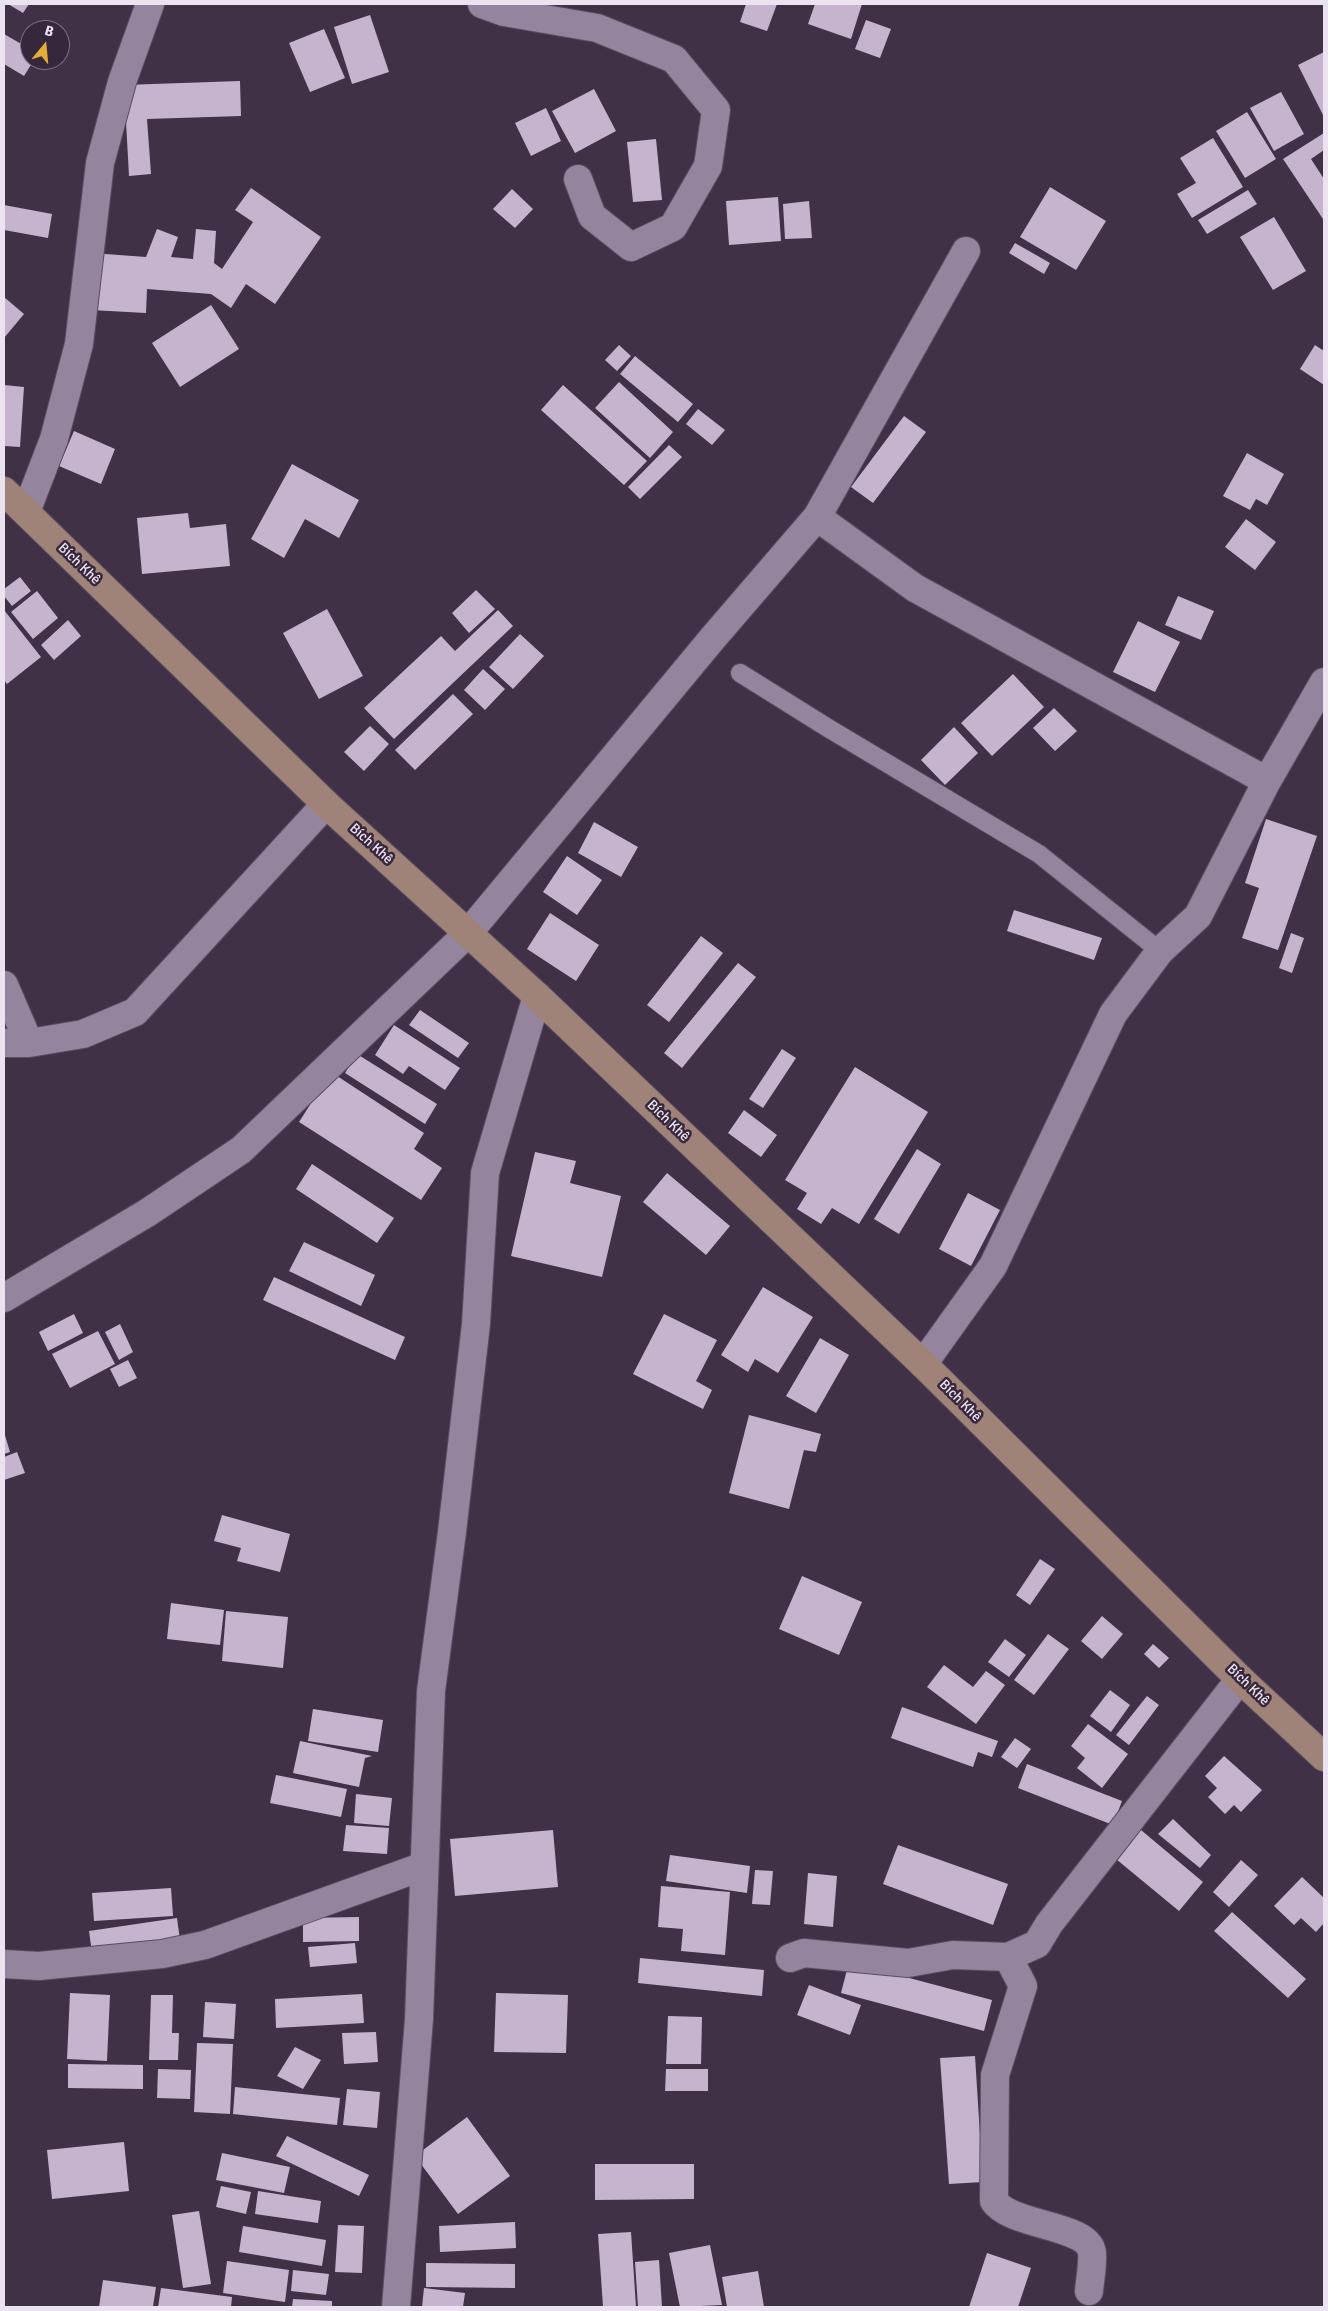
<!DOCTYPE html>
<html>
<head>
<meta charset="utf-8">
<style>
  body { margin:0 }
  #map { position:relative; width:1328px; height:2311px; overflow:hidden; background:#403147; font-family:Signika,sans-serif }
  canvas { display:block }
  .frame { position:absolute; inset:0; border:5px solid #ece3f1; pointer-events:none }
  .north { position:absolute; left:20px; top:20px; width:50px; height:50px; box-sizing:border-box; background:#36273c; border:1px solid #7f7284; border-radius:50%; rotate:17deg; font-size:14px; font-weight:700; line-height:20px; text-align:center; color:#ece3f1 }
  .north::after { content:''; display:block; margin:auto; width:18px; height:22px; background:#e2ae34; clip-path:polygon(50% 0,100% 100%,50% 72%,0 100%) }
</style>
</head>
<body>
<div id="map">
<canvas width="1328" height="2311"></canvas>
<div class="frame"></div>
<div class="north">B</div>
</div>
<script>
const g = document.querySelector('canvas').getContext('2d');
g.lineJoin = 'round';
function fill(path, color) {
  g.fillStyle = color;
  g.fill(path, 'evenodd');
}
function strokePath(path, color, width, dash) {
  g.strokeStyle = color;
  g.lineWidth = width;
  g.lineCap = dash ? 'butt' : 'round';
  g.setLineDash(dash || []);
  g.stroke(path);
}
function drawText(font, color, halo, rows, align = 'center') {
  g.font = font + ' Signika,sans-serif';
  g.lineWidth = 5;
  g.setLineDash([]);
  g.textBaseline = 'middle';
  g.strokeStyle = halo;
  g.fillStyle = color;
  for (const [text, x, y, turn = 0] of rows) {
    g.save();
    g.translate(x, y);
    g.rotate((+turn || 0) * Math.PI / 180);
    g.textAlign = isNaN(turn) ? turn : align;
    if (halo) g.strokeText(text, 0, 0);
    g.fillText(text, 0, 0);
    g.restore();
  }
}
const building = new Path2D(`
  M8,4H29L23,13Z
  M746,4H777L767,31L740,22Z
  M815,4H862L851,39L808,24Z
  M370,15L389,72L352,84L334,27Z
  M866,20L891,29L880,58L855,49Z
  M324,29L345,78L310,92L289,43Z
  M4,34L30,49V60H34L24,76L4,64Z
  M1324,52V117L1298,65Z
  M240,81L241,116L147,119L151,174L129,176L124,85Z
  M594,89L616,131L575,153L552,111Z
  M1281,92L1304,134L1274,151L1250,108Z
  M546,108L561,141L531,156L515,123Z
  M1247,112L1276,159L1245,178L1216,131Z
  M1324,133V150L1311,159L1324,179L1323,219L1283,159Z
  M1213,138L1243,187L1192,218L1177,194L1196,183L1180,158Z
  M656,139L662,200L633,202L627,142Z
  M1050,187L1106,221L1076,270L1020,237Z
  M251,188L321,237L275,304L246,284L231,308L211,294L147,289L146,313L91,310L92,253L146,257L157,229L178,237L171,257L193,259L196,229L216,231L214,263L222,269L253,222L235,210Z
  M512,189L533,209L515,228L493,209Z
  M1248,190L1257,204L1207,234L1198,220Z
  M778,197L781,241L729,245L726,201Z
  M809,201L812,238L785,239L783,204Z
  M4,205L52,214L48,238L4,230Z
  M1274,217L1306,271L1273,290L1240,237Z
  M1015,243L1050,263L1044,274L1009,253Z
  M4,297L24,314L4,338Z
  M211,305L239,349L180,387L152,343Z
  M619,345L631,356L617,371L605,360Z
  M1315,345L1324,351V385L1300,369Z
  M635,356L693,404L678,422L620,374Z
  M619,382L673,432L650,458L595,408Z
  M4,385L24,387L20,447L4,446Z
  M563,385L647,461L624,485L541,410Z
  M698,409L725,430L712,445L686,424Z
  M904,416L926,432L873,503L851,487Z
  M74,431L115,449L101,484L59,466Z
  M669,445L682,457L640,499L628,487Z
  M1247,453L1284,474L1267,505L1256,499L1250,510L1223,496Z
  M292,464L359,500L339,538L305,519L284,558L251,539Z
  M188,513L190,528L226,524L230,566L142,574L137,518Z
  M1246,519L1276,542L1255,570L1225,547Z
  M20,577L31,591L12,606L4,596V589Z
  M476,590L495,609L469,633L452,613Z
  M37,591L58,618L33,639L11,612Z
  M1178,596L1214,611L1201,640L1165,625Z
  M327,609L363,676L319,699L283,633Z
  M4,610L41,657L7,684L4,680Z
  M498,610L513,626L394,739L364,708L441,636L455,651Z
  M68,620L81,636L54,660L41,645Z
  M1138,621L1180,642L1155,692L1113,672Z
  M520,634L544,656L513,689L489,667Z
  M483,669L505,689L485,710L464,690Z
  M1013,674L1044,707L992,756L961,723Z
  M453,694L473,714L415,770L395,750Z
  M1054,708L1077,731L1055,751L1033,728Z
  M370,726L389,744L364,771L344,752Z
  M954,727L978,753L945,785L921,760Z
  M1266,819L1317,836L1278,950L1242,938L1259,888L1245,883Z
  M594,822L638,847L621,877L578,853Z
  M567,856L602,880L577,915L543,892Z
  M1014,910L1102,938L1094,960L1007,931Z
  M550,913L599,945L576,981L527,949Z
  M1291,933L1304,938L1292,973L1279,968Z
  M701,936L723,953L669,1022L647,1005Z
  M738,963L756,977L682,1068L664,1053Z
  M420,1010L469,1043L458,1058L409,1025Z
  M394,1025L460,1068L445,1090L409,1066L403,1074L375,1055Z
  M782,1049L796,1058L763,1108L749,1099Z
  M357,1054L437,1104L425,1124L345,1073Z
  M855,1067L928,1112L859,1224L832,1208L821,1224L797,1209L807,1193L785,1180Z
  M331,1072L424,1133L414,1149L442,1168L421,1200L299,1122Z
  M744,1110L777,1135L761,1157L728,1133Z
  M917,1149L941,1164L899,1234L874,1219Z
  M535,1152L576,1161L570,1183L621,1196L602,1277L511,1256Z
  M312,1164L394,1218L377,1243L296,1189Z
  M667,1173L730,1226L706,1255L643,1202Z
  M968,1193L1000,1210L971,1266L939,1249Z
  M304,1242L375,1275L361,1306L289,1271Z
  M274,1277L405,1337L395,1360L263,1300Z
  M763,1287L813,1317L778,1373L755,1359L748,1372L721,1355Z
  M74,1314L83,1333L48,1351L39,1332Z
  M664,1314L717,1340L696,1381L712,1390L703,1409L633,1374Z
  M120,1324L133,1352L119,1360L105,1332Z
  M98,1331L115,1364L70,1388L52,1354Z
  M820,1338L849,1355L816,1413L786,1396Z
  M128,1360L137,1378L119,1387L110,1369Z
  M749,1415L821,1434L816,1452L804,1450L789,1509L729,1493Z
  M4,1432L10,1452L4,1454Z
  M17,1452L25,1473L4,1480V1457Z
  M222,1515L290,1534L280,1572L237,1561L241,1548L214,1541Z
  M1040,1559L1055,1569L1030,1605L1016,1595Z
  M802,1576L862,1602L839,1655L779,1629Z
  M171,1603L224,1610L220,1645L167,1639Z
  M226,1611L288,1617L283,1668L222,1661Z
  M1102,1616L1123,1634L1102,1659L1081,1641Z
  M1048,1634L1069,1649L1034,1695L1014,1680Z
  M1005,1639L1026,1655L1009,1677L988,1662Z
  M1153,1644L1169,1658L1159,1668L1144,1654Z
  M944,1665L973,1687L986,1671L1005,1685L976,1724L927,1687Z
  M1110,1690L1130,1705L1111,1732L1090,1716Z
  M1147,1696L1159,1705L1129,1745L1116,1735Z
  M902,1707L998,1741L992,1757L978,1752L973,1767L891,1738Z
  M313,1709L383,1720L378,1752L308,1741Z
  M1088,1724L1128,1754L1102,1788L1077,1768L1085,1758L1071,1746Z
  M1015,1738L1031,1749L1017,1768L1001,1757Z
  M300,1741L372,1756L365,1758L359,1787L293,1773Z
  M1224,1756L1262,1790L1241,1812L1234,1805L1225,1814L1208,1797L1217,1788L1205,1776Z
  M1027,1764L1122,1801L1113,1825L1018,1788Z
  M276,1775L347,1789L341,1817L270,1803Z
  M356,1794L392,1798L389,1826L354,1823Z
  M1173,1819L1211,1855L1200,1868L1158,1834Z
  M346,1825L389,1828L387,1854L343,1851Z
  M553,1830L558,1887L455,1896L450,1839Z
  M1141,1830L1203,1882L1179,1911L1116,1859Z
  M898,1845L1008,1884L993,1925L883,1884Z
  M670,1855L750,1866L747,1893L666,1881Z
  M1241,1860L1258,1875L1229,1907L1213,1892Z
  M755,1870L773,1871L770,1905L752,1904Z
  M808,1873L837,1876L833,1927L804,1924Z
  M1302,1877L1324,1898V1923L1316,1932L1301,1918L1294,1925L1274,1906Z
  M661,1886L730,1892L725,1955L681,1951L683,1929L658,1927Z
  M171,1888L173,1916L94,1921L92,1893Z
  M1232,1912L1306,1979L1288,1998L1214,1931Z
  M359,1917V1941L303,1942V1918Z
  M177,1918L180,1940L92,1953L89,1931Z
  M355,1943L357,1963L310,1967L308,1947Z
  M640,1958L764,1970L762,1996L638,1983Z
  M849,1962L992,2000L984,2031L841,1993Z
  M809,1985L861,2005L850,2035L797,2015Z
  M70,1993L110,1995L107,2061L67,2059Z
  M496,1993L568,1995L566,2053L494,2052Z
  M362,1994L364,2023L276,2028L275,1999Z
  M151,1995H173L172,2033H179L178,2060H149Z
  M205,2002L236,2004L234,2039L203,2037Z
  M668,2016L702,2017L701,2064H666Z
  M376,2032L378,2062L344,2064L342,2033Z
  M197,2043L233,2044L230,2114L194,2112Z
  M295,2047L321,2060L303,2089L277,2076Z
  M975,2056L983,2182L949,2184L940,2058Z
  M68,2064L143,2065V2089L68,2088Z
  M158,2069L191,2070L190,2099L157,2098Z
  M666,2069H708V2091H665Z
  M235,2087L340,2098L337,2125L233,2114Z
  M347,2089L380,2092L377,2128L343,2125Z
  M467,2117L510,2176L458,2214L415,2156Z
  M287,2136L369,2175L359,2196L276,2156Z
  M124,2142L129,2191L52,2199L47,2150Z
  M222,2153L290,2167L284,2193L216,2180Z
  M595,2164H694V2199L595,2200Z
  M221,2186L251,2192L246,2214L216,2207Z
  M258,2191L321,2201L318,2223L255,2214Z
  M199,2211L211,2284L183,2288L172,2215Z
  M515,2222L516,2248L440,2252L439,2226Z
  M338,2225L364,2226L362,2273L335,2272Z
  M243,2226L326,2240L322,2266L239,2252Z
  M631,2232L636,2307H603L598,2234Z
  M710,2245L722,2305L680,2307L669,2253Z
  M987,2253L1031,2268L1018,2307H969Z
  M659,2260L662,2307H638L635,2262Z
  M227,2261L289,2270L285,2302L223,2293Z
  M426,2263L515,2264V2288L426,2287Z
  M293,2270L329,2274L326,2295L291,2291Z
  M758,2271L764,2307H727L722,2277Z
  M103,2280L156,2287L153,2307H99Z
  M161,2288L232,2297L231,2307H158Z
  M424,2288L465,2293L463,2307H422Z
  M293,2299L332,2301V2307H292Z`);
const service = new Path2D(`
  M740,673L828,728L1039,854L1160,951`);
const minor = new Path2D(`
  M482,4L504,12L597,28L674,59L716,110L708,166L673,227L631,247L592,216L578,179
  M26,512L54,439L79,344L100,163L122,82L150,4
  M817,517L915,588L1267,781
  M4,985L29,1043
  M4,1043H29L83,1034L135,1012L326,804
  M4,1298L147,1213L241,1150L469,932L712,639L817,517L966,251
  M923,1364L993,1266L1113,1014L1160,951L1198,916L1267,781L1324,682
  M1008,1957L1023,1986L995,2075L994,2201C1012,2227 1089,2224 1092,2253C1093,2265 1090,2279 1089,2291
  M790,1958L804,1953L908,1963L953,1955L1008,1957L1037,1944L1049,1924L1240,1679
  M4,1964L39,1966L162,1954L205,1945L424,1866
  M396,2307L419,2019L431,1691L452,1532L476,1324L485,1173L537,996`);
const secondary = new Path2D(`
  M4,491L326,804L537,996L923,1364L1240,1679L1324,1757`);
const streetNames = [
  ["Bích Khê",79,564,44],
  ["Bích Khê",371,844,42],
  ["Bích Khê",668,1121,44],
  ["Bích Khê",960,1401,45],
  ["Bích Khê",1248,1685,44]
];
fill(building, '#c6b4cf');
strokePath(service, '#594d60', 20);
strokePath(minor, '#594d60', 30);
strokePath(secondary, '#594d60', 30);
strokePath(service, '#95849d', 18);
strokePath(minor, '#95849d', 28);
strokePath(secondary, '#9f8278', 28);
drawText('14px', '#ece3f1', '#36273c', streetNames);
</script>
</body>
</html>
